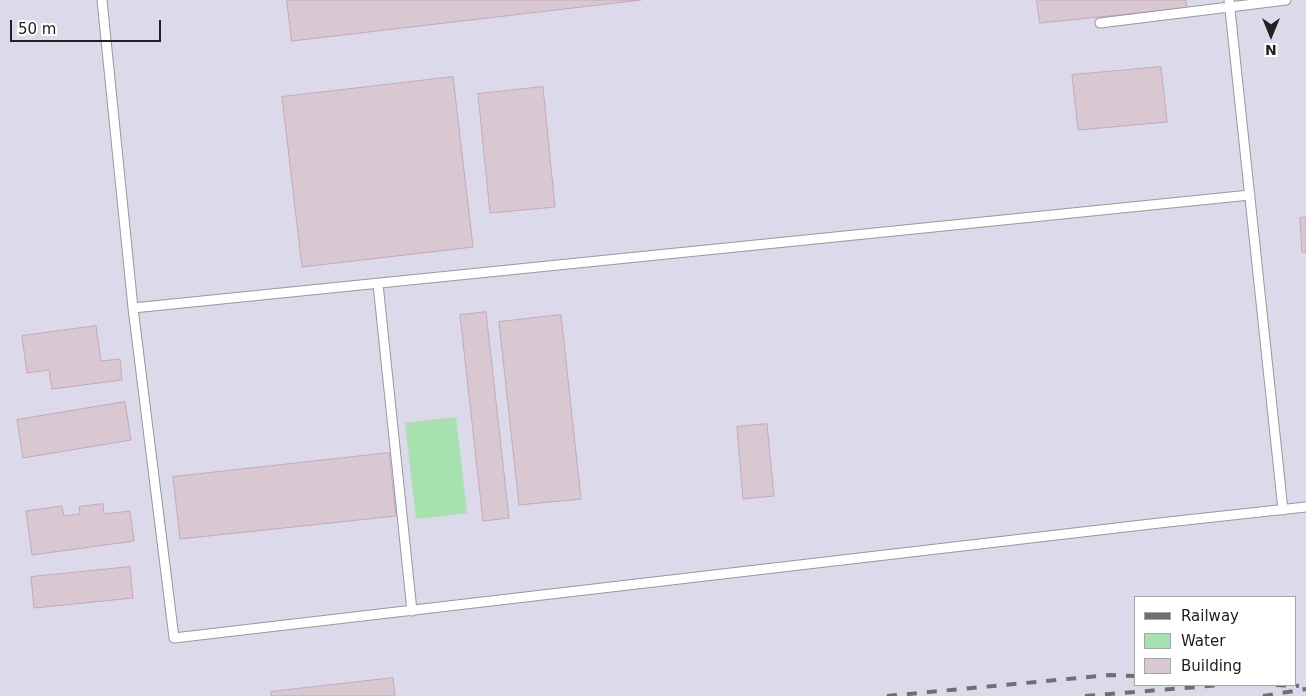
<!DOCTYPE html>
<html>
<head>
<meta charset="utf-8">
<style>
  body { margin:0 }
  #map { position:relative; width:1306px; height:696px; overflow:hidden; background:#f2e8ec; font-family:"DejaVu Sans",sans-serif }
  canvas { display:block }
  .legend { position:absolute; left:1134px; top:596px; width:162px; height:90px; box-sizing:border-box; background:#fff; border:1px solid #a6a6a6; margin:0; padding:6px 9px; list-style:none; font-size:15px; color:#212121 }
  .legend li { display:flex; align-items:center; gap:10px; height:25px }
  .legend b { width:25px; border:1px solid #a6a6a6 }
  .north { position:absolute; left:1246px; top:10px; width:50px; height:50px; -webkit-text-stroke:4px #fff; paint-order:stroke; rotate:180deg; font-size:14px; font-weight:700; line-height:20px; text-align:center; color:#212121 }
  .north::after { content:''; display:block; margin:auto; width:18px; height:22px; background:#212121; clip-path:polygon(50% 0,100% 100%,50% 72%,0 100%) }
  .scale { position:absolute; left:10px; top:20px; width:151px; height:22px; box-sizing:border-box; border:2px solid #212121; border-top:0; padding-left:6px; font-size:15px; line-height:18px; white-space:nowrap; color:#212121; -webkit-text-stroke:4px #fff; paint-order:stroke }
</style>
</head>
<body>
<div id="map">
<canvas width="1306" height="696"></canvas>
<ul class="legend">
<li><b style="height:6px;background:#6f6f6f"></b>Railway</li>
<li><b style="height:14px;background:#a7e1b0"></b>Water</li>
<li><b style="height:14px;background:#d9c7d2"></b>Building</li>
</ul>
<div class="north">N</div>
<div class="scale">50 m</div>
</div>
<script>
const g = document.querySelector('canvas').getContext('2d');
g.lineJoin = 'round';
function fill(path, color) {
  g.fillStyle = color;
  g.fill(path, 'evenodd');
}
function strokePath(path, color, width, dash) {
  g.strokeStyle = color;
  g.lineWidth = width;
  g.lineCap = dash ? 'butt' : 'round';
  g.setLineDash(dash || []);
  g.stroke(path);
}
const industrial = new Path2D(`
  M0,0H1306V696H0ZM1135,597H1295V685H1135Z`);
const water = new Path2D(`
  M456,417L467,513L416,519L405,423Z`);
const building = new Path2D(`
  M287,0H641L292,41Z
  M1037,0H1186L1187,8L1040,23Z
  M1161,67L1167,122L1078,130L1072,75Z
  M453,77L473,247L302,267L282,97Z
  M543,87L555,207L490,213L478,94Z
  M1306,217V252H1302L1300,218Z
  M486,312L509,518L483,521L460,315Z
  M561,315L581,499L519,505L499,322Z
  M96,326L101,361L120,359L122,380L52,389L49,370L27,373L22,336Z
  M125,402L131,440L23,458L17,420Z
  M767,424L774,496L743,499L737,427Z
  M389,453L396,516L180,539L173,477Z
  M103,504L104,514L130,511L134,541L32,555L26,511L62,506L64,516L80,514L79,507Z
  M130,567L133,598L34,608L31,577Z
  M393,678L395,696H271V692Z`);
const lane = new Path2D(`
  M102,0L133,308L174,638L1168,522L1306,507
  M1229,0L1283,510
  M1100,23L1286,0
  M378,284L412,611
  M133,308L1250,195`);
const rail = new Path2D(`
  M1276,685L1299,686
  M887,696L1110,675L1135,676
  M1085,696L1221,685
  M1263,696L1306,689`);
fill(industrial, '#dcd9eb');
fill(water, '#a7e1b0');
fill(building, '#d9c7d2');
strokePath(building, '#c4a9ba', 1);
strokePath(lane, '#989898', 11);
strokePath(lane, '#fff', 9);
strokePath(rail, '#6f6f6f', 4, [10, 10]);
</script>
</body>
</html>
